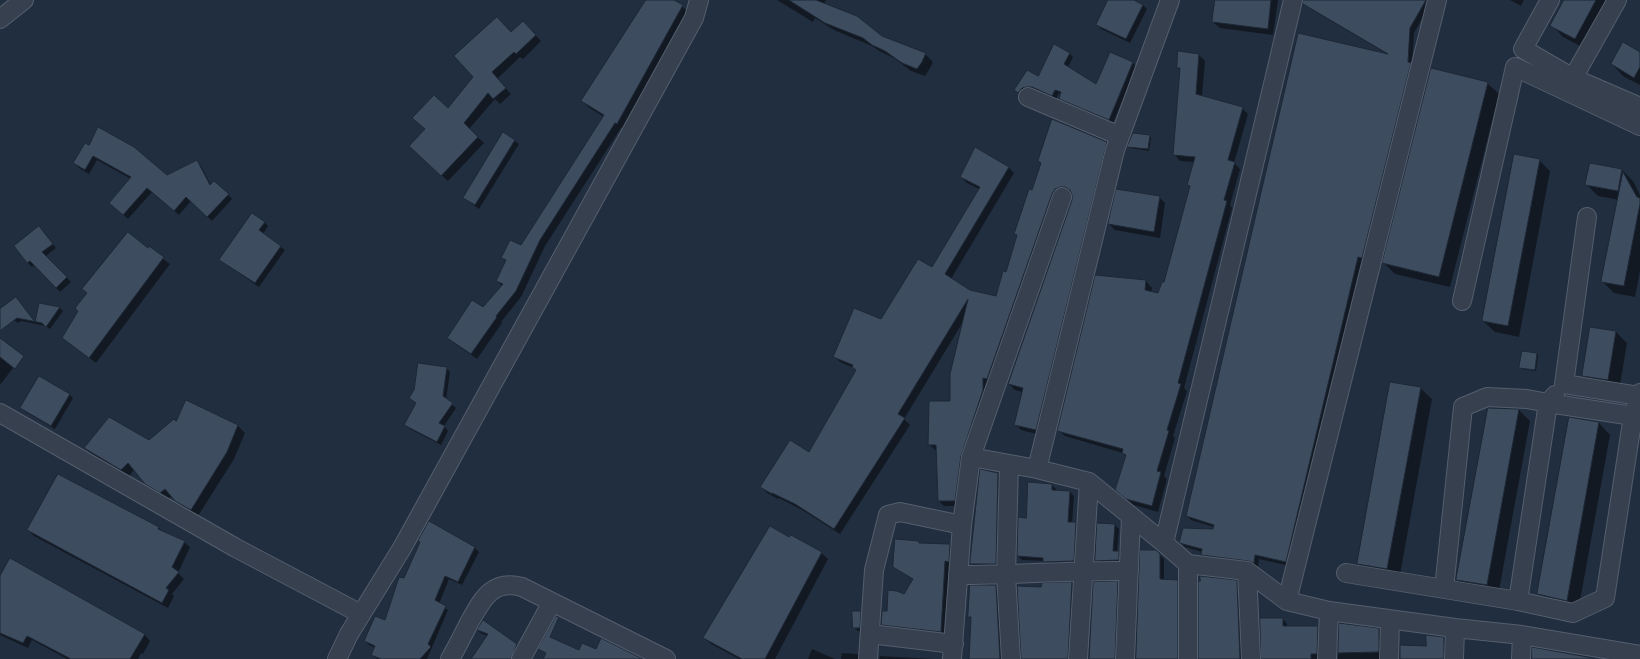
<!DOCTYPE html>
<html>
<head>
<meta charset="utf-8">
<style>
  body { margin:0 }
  canvas { display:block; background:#212e3f }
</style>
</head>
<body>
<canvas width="1640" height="659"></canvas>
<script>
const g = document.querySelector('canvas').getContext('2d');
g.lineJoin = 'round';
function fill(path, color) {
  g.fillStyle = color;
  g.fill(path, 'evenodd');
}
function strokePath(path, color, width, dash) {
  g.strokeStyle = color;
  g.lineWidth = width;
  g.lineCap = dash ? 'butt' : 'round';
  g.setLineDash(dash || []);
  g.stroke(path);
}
const shadow = new Path2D(`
  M647,0H673L688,11L623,129L621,128L545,246L521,297L501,322L502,323L477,359L454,343L448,338L483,308L502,286L497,281L506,262L503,258L521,247L604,117L588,107L583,101Z
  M777,0H826L824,4L882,37L925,54L933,62L929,70L925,76L911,71L894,58L881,52L872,46L834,30L815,18L813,22Z
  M1109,0H1132L1143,5L1147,9L1130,43L1101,29L1097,24Z
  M1216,0H1278L1273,35L1220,28L1213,22Z
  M1309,0H1432L1414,33L1412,65L1366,261L1362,260L1290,566L1259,559L1258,567L1253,565L1207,559L1202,555V552L1185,547L1181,542L1214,530V527L1191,520L1187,516L1387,54L1311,9L1306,5Z
  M1510,0H1524L1521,6Z
  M1566,0H1613L1586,49L1563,37L1552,25Z
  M529,28L541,41L523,59L520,57L497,79L511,94L500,104L495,99L469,129L484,143L448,181L417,152L448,109L511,33Z
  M1640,52V85L1623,76L1612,64Z
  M1111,53L1133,63L1136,67L1113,123L1064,102L1060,98L1061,94L1059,93L1056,99L1031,90L1023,96L1016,90L1038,78L1070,54L1073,57L1068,67L1097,85Z
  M1199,55L1205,61L1202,96L1242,108L1248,114L1234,163L1240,169L1230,205L1232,208L1184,388L1187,391L1173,436L1175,438L1164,476L1167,479L1158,512L1134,505L1123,496L1126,457L1123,453L1065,436L1058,430L1146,281L1152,288L1151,292L1159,294L1164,283L1191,187L1188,185L1195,162L1180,161L1174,154L1181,71L1178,68Z
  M1487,83L1499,94L1450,287L1395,274L1383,262Z
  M504,133L519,144L479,209L464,198Z
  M1149,136L1151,138L1149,151L1130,148L1129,146Z
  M1106,143L1112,149L1041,435L1021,430L1015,424L1023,392L1015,390L1009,384L1073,201L1072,192H1067L960,506H944L939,501L938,450H935L929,444L951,402L963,322L904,419L910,425L840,534L802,510L779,498L778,499L767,493L762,487L809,453L857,371L854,368L840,362L835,357L882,320L932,269L979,189L967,183L961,177L976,148L1009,168L1014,173L951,279L970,291L997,297L1007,273L1033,191Z
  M85,144L167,177L197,161L201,166L211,185L228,195L232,199L212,221L191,201L179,215L152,192L128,219L115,207L131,179L97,160L89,174L79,168L74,163Z
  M1539,160L1550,171L1519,337L1495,332L1483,321Z
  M1622,170L1633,181L1640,195V271L1635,297L1614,293L1602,281L1619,200L1598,196L1586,184Z
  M1117,190L1159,197L1165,203L1160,238L1115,230L1109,224Z
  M264,222L268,226L263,234L285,250L259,287L224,263Z
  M43,232L56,248L46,256L71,282L60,292L34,265L32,267L28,263L16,246Z
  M149,248L170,264L96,363L63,337Z
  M16,298L36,323L40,305L60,308L63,311L50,329L46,326L21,321L18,323L4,312Z
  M1616,332L1627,343L1619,391L1594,387L1583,376Z
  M1537,354L1538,356L1536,371L1522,369L1521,368Z
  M0,356L16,364L0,385Z
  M446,368L450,372L446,400L456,408L444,426L448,431L441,445L410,429L406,425L417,404L410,398Z
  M1420,388L1432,399L1399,580L1369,575L1358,564Z
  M69,394L73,398L55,429L26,412L22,408Z
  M186,401L238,426L245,433L234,459L198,516L183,508L172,496L168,499L153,490L134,469L129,477L92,455L85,448L149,441L176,422Z
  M1489,409L1519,410L1530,421L1498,596L1469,591L1458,580Z
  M1570,418L1599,423L1610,435L1578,612L1549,605L1538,594Z
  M998,474L1002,478L999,568H976L971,563Z
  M1052,485L1056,489V491L1070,492L1074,496L1072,523H1076L1080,527L1077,565L1048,566L1044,561L1022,560L1018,556Z
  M429,523L475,548L479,552L462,585L449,579L439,604L448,610L427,659H377L373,655L376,648L369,645L365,641L386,621Z
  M1115,525L1119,529L1117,552L1123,556L1122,564H1100L1096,560Z
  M158,527L163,532L184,542L190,547L178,573L184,579L172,594L174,596L168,608L34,536L28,530Z
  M918,542L920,544L950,545L954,549L952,565H949L944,635L886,628L882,624L888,612L904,596L913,580L894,566Z
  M821,553L828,559L775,659H739L711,644L704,638Z
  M1159,554L1164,559V580L1177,581L1182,585V659H1137Z
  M10,559L145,635L150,641L143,654L141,653L138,659H67L32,640L28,648L0,635V578Z
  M1236,581L1241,586L1244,659H1199Z
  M1117,582L1122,587L1119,659H1090Z
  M1072,583L1076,588L1072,659H1022L1042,588Z
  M996,586L1000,591L1004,659H970L972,619L969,616Z
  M860,612L864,616L863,632L858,631L854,627Z
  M1283,619L1287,624V627H1317L1322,632L1321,659H1261Z
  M1340,624L1379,629L1383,634V659H1338Z
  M478,630L517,644L521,648L515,659H472L488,636L482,634Z
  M1444,638L1448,643V659H1400L1401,646L1427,647Z
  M812,649L835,659H808Z
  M842,653L857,654L862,659H841Z
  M880,656L934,659H879Z`);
const building = new Path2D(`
  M646,0H674L683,5L617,124L615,123L540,240L516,291L496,316L497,317L471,354L447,338L472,300L483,307L503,284L496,281L506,260L501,258L510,240L521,245L604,115L581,101Z
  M789,0H816L857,16L882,36L926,53L922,62L917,69L902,63L885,51L872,45L863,38L825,23Z
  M1108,0H1134L1143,5L1126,39L1096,25Z
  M1215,0H1271L1268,29L1212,22Z
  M1303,0H1426L1410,28L1408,62L1411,63L1362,258L1358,257L1286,562L1255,555L1254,563L1248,561L1201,555L1202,549L1179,543L1183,528L1213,529L1214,525L1186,516L1298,33L1388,54L1303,4Z
  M1564,0H1596L1575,39L1550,26Z
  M497,17L511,32L523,21L536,35L516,54L514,52L492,72L506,88L493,99L488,93L464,123L478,137L441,176L409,146L425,129L412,118L434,95L448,108L473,77L454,56Z
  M1623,42L1640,52V67L1634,78L1611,64Z
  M1054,44L1070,53L1064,64L1096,84L1110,52L1133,62L1109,120L1059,99L1061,92L1055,90L1052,96L1032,87H1027L1022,88L1018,93L1014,90L1027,70L1038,76Z
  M1178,51L1199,54L1196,94L1243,107L1228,160L1235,162L1224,200L1227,201L1178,383L1181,384L1167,430L1169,431L1157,471L1161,472L1152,506L1126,499L1115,490L1126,455L1122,453L1123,449L1057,431L1095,275L1146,280L1145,290L1158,293L1162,282H1164L1190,186L1187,185L1195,157L1173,155L1180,68H1177Z
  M1431,68L1488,82L1439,277L1382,263Z
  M1052,119L1107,142L1036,430L1014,425L1023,388L1008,384L1072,200V195L1070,190L1065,187H1060L1055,189L1052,194L987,379L983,378V390L961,456L955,501H938L936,445H928L929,401H950V374L968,299L898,414L905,418L834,529L795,504L772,493V494L760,487L790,440L809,452L856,370L852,367L853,365L833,357L854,308L881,319L918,259L932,267L980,187L960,177L975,147L1009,167L945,274L970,290L996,296L1003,271L1006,272L1017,235L1014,234L1029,189L1032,190L1041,163L1038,161Z
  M98,127L134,147L167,175L197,160L210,185L214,181L229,194L207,217L186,197L174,211L147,188L123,215L109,203L131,177L93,156L85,170L73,163L85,143L89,145Z
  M503,132L515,140L475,205L463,198Z
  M1133,133L1150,135L1148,149L1127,147Z
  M1514,154L1540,159L1508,326L1482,321Z
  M1590,163L1622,169L1618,191L1585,185Z
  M1623,172L1637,197L1640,198V204L1624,286L1601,282Z
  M1116,189L1160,196L1154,232L1108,224Z
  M252,213L265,222L259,230L281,246L255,283L219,260Z
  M39,226L53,244L42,252L67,277L56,288L30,261L27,263L14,246Z
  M128,232L148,248L149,246L164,257L89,358L62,338L78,311L75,308L87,293L82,289Z
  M16,297L35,322L39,303L60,307L46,327L42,323L17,318L0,331V309Z
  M1590,327L1616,331L1608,380L1582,376Z
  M0,338L24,356L15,369L0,357Z
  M1522,351L1537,353L1535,370L1519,368Z
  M418,363L447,367L443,396L453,403L439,423L445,426L437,442L404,425L416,403L409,398L414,390Z
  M39,376L70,394L51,426L20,408Z
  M1390,382L1421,387L1387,569L1357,564Z
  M186,400L238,425L227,452L191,510L175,501L165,489L160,493L145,484L128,463L121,470L84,448L109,417L149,440L174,419L176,421Z
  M1488,408L1519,409L1487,585L1456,580Z
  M1569,417L1599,422L1567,601L1537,594Z
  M980,469L998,473L996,564H971L970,563Z
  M58,474L159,527L158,529L185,541L172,567L179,572L166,588L169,590L162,603L27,530Z
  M1028,482L1052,484V490L1070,491L1068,522H1076L1074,561L1043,562V558L1017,556L1018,517L1026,518Z
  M429,521L475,547L458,582L445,576L435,600L446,606L428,644L431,647L420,659H381L371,655L375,646L364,641L375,616L385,620L399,577L404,578L420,542L418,541Z
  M1097,523L1115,524L1113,551H1119V560L1095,561Z
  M770,526L789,537L791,535L822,552L765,659H742L703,638Z
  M895,539L919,541V543L950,544L949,562L945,561L941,632L881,625L882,611H887L888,590L897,591L904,594L913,579L893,567Z
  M1140,550H1156L1160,554V579L1178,580V659H1136Z
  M10,558L145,634L130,659H71L27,636L23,643L0,633V576Z
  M1200,576L1237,580L1240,659H1198V581H1200Z
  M1118,581L1115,659H1089L1093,582Z
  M1072,582L1068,659H1021L1017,586L1041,587L1042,583Z
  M970,585H996L1000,659H969L971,617H968Z
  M852,611H861L860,628H853Z
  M556,616L559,617L550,637L579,650L582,643L596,649L601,638L643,659H543L546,653L538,649Z
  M1260,618H1283V626H1318L1317,654H1311V659H1261Z
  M483,620L517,644L511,659H471L488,634L477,630Z
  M1339,623L1379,628V652L1338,653Z
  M1426,635L1444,637V659H1400V645L1426,646Z
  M1532,647L1593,658V659H1532Z`);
const street = new Path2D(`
  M1550,0L1523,49L1573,78L1640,107
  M0,19L24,0
  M1573,78L1617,0
  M1028,97L1120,136
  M1062,197L971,457L1037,469L1089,482L1164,543L1188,564L1247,571L1287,601L1329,611L1455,628L1522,635L1640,655
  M1587,217L1564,384L1640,396
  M1462,301L1515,67L1640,126
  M0,413L236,548L361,614
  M1009,464L1006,575L1011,659
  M1037,469L1115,150L1170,0
  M1164,543L1293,0
  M1188,564V659
  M1247,571L1251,659
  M1346,573L1518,601L1573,613L1605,598L1633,416L1640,393
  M958,575C1015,575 1072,570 1129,571
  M1444,589L1463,407L1487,397L1527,399L1548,403L1633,416
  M1287,601L1437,0
  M1518,601L1548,403L1555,395
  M870,634L954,644
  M337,659L349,634L402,548L694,18L699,0
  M450,659C457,647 463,635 469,623C482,600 491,579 522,587L666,659
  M521,659L552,602
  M868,659L874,570L888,515L900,512L962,525
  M952,659L962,525L971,457
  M1078,659L1089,482
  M1125,659L1131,517
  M1327,659L1329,611
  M1389,659L1390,619
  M1454,659L1455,628
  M1521,659L1522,635`);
fill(shadow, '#0007');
fill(building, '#3d4c5f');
strokePath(building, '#1d2736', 1);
strokePath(street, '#545e6d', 20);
strokePath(street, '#36404f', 18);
</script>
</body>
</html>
